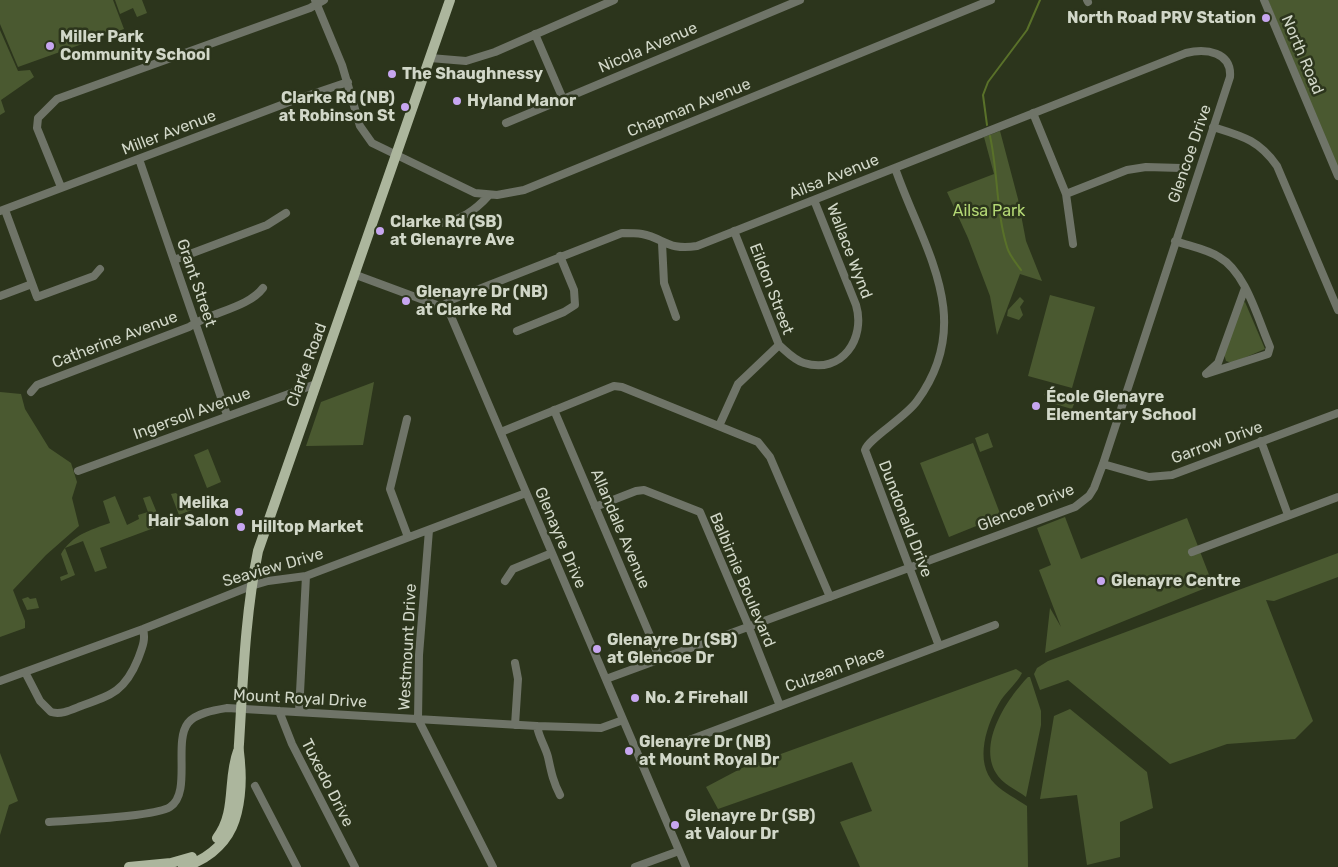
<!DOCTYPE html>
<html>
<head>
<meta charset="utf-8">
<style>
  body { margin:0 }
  canvas { display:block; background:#2c351c }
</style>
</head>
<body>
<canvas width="1338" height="867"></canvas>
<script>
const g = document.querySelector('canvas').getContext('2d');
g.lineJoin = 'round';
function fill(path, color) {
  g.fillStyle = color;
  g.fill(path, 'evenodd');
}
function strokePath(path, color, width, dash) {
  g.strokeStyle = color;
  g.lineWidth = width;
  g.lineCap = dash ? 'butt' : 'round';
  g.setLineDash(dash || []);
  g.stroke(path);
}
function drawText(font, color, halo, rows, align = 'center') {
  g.font = font + ' Rubik,sans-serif';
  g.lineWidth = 5;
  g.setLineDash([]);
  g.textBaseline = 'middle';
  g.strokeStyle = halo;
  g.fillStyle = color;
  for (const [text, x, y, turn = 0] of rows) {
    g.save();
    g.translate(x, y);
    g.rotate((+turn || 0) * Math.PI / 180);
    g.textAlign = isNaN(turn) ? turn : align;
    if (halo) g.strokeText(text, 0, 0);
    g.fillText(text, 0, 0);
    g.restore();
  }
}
const green = new Path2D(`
  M0,0H113L124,29L18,67L0,24Z
  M115,0H142L147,13L137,17L133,8L120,14Z
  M1268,0H1338V169Z
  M0,30L18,71L30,70L34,77L1,100L5,112L0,115Z
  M1000,131L1018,199L1026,241L1042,281L1020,274L997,335L990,296L968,238L947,192L994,174L984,137Z
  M1050,295L1095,307L1072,388L1028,376Z
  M1020,297L1024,301L1020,307L1023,315L1019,320L1007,316L1008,310Z
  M1245,302L1265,349L1232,363L1226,361L1224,354L1241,304Z
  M374,382L363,445L306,446L321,402Z
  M1047,389L1067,395L1074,404L1072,409L1048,402V396L1044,395Z
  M0,392L21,394L25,409L49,448L71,463L77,482L72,498L79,526L46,555L13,590L25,621V628L0,637Z
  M988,433L993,447L980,452L975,438Z
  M973,443L1001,516L949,537L920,463Z
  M208,449L221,482L207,488L194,455Z
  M176,493L192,510L179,515L171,494Z
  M115,496L127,525L139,519L138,515L148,512L143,498L150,496L162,525L100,548L107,568L95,572L83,541L65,548L75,575L61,581L60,577L68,574L61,554C72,535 90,530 110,523L103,501Z
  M1065,517L1081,559L1187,518L1213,585L1045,653L1050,608L1061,627L1039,570L1051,565L1037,528Z
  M1338,553V577L1274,601L1266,600L1313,721L1295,739L1227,744L1170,764L1068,680L1040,690L1034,674L1037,668L1048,661Z
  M28,597L30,599L36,598L39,608L27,610L22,599Z
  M1016,669L1022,673C1017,683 1007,691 1001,700C987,723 973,762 995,784C1004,793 1017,799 1027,806L1028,867H860L840,822L872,811L852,762L718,809L706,787L742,768Z
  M1028,677H1030L1041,711V725L1026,797C1017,790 1001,783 996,773C978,742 1007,699 1028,677Z
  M1070,709L1147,772L1153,808L1120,822V857L1087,865L1077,795L1040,799L1054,716Z
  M0,753L18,801L9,805L0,835Z`);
const stream = new Path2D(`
  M987,125L983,95L988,82L1027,30L1040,0
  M990,136C998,172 996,211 1007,247C1009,255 1016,263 1021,270`);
const minor = new Path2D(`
  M315,0L342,65L360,126L372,143L475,193L497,195L524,190L991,0
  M1087,0L1088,2
  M1264,0L1338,176
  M535,34L563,99
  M430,58L466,61L495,52L614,0
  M1033,113L1066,194L1073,244
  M506,123L800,0
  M1213,127C1242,136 1259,140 1277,166L1338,310
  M139,159L227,415
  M895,168C923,249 977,319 917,401C906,417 868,439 865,450L939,646
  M61,187L37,128L38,118L57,99L310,8L324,0
  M1066,194L1127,170L1146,167L1181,168
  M5,210L37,297L94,276L100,269
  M0,211L292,101L348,82
  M439,223C460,221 475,211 489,195
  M1175,241C1189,246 1207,249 1219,257C1246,272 1258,320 1270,347L1268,354L1206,374L1218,363L1245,288
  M662,243L664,283L676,317
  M174,260L267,225L286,213
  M356,275L437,305L450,314L686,867
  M0,296L32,284
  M441,307L451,300L622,233C628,233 636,233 642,234C664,238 668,251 697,246L1186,53C1206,48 1232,52 1230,77L1103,464L1094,488L1089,496L1075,507L606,679
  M517,331L564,312L575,305L574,290L560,256
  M779,345C787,352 794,360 804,363C842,375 866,338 856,305L814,200
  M31,392L37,385L189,327C211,312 248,308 263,288
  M554,410L660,659
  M407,419L390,489L408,537
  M719,426L738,384L779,345L734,231
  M501,432L614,386L622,387L758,442L770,457L830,597
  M1261,441L1288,515
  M1103,464L1149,477L1172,475L1338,413
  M78,471L316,384
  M595,507L636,491L644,490L700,512L746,620L780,706
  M429,530L419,655L418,719L493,867
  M1192,552L1338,497
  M505,581L513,569L552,553
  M515,663L518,679L515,725
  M25,672L40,701L51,712C61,715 71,710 81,706C112,695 125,691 138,659C142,648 146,640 143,629
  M0,681L143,629L251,586L268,581L306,576L526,493
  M279,711L292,744L355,867
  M299,712L306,576
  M537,726C539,738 545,746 548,757C551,771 553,782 560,795
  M684,742L995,625
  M255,786L297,867
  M49,822C72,820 155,817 170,807C192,793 173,742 188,723C196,713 215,710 227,708L537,726L601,728L623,720
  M635,867L679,851`);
const major = new Path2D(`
  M217,838C237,812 227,780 238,751
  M129,867L171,863L192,857
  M183,867C204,861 223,847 232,827C240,809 242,783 240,763C240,757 238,751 239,744C243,680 245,615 258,551L450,0`);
const markers = [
  [1266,18,5,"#c7a6f0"],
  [50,46,5,"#c7a6f0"],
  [392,74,5,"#c7a6f0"],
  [457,101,5,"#c7a6f0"],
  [405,107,5,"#c7a6f0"],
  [380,231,5,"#c7a6f0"],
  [406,301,5,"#c7a6f0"],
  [1036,406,5,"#c7a6f0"],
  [239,512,5,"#c7a6f0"],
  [241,527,5,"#c7a6f0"],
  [1101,581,5,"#c7a6f0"],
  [597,649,5,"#c7a6f0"],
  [635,698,5,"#c7a6f0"],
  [629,751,5,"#c7a6f0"],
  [675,825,5,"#c7a6f0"]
];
const poiNames = [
  ["North Road PRV Station",1256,18,"right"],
  ["Miller Park",60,37],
  ["Community School",60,55],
  ["The Shaughnessy",402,74],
  ["Clarke Rd (NB)",395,98,"right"],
  ["at Robinson St",395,116,"right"],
  ["Hyland Manor",467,101],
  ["Clarke Rd (SB)",390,222],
  ["at Glenayre Ave",390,240],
  ["Glenayre Dr (NB)",416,292],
  ["at Clarke Rd",416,310],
  ["École Glenayre",1046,397],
  ["Elementary School",1046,415],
  ["Melika",229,503,"right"],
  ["Hair Salon",229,521,"right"],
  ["Hilltop Market",251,527],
  ["Glenayre Centre",1111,581],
  ["Glenayre Dr (SB)",607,640],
  ["at Glencoe Dr",607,658],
  ["No. 2 Firehall",645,698],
  ["Glenayre Dr (NB)",639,742],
  ["at Mount Royal Dr",639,760],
  ["Glenayre Dr (SB)",685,816],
  ["at Valour Dr",685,834]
];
const streetNames = [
  ["Nicola Avenue",648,48,-23],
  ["North Road",1302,55,67],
  ["Chapman Avenue",689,108,-22],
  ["Miller Avenue",169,133,-21],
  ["Glencoe Drive",1190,154,-71],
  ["Ailsa Avenue",834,177,-22],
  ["Wallace Wynd",849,251,69],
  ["Grant Street",196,283,71],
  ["Eildon Street",771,289,69],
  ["Catherine Avenue",115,340,-21],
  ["Clarke Road",307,365,-70],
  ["Ingersoll Avenue",192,414,-20],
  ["Garrow Drive",1217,443,-20],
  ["Glencoe Drive",1026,508,-22],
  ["Dundonald Drive",905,519,69],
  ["Allandale Avenue",620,529,67],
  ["Glenayre Drive",560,538,67],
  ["Seaview Drive",273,568,-16],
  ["Balbirnie Boulevard",742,580,67],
  ["Westmount Drive",408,647,-87],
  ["Culzean Place",835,670,-20],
  ["Mount Royal Drive",300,699,3],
  ["Tuxedo Drive",327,783,63]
];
const parkNames = [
  ["Ailsa Park",989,211]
];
fill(green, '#4a5930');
strokePath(stream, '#597129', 2);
strokePath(minor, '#6f7468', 8);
strokePath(major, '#acb69d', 10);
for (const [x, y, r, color] of markers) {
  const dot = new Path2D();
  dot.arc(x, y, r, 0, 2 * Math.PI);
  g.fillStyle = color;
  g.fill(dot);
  strokePath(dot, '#2c351c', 2);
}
drawText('bold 16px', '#d1d7c8', '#2c351c', poiNames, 'left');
drawText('16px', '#d1d7c8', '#2c351c', streetNames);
drawText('16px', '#b4d875', '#2c351c', parkNames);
</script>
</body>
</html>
